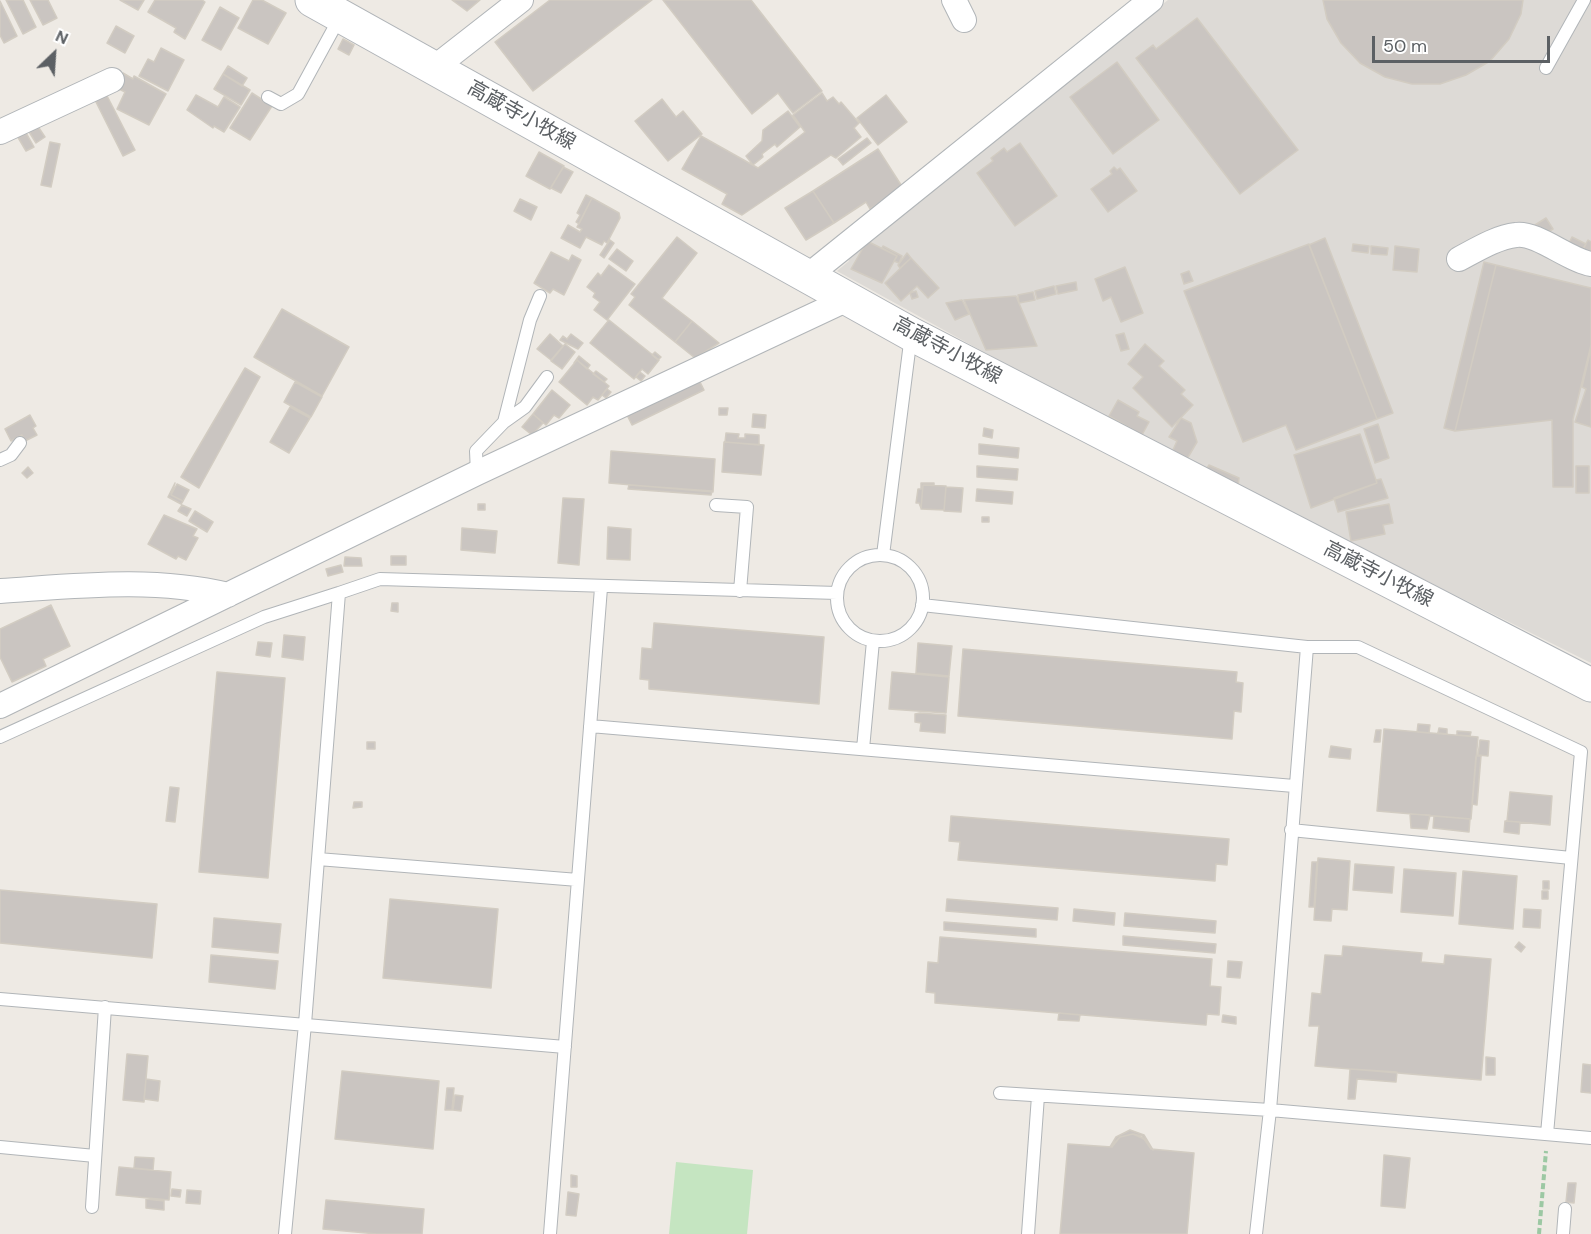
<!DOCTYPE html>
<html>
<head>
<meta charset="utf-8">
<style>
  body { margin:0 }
  #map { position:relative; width:1591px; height:1234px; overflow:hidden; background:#eeeae4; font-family:"DM Sans",sans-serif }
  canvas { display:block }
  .north { position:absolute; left:24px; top:24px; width:60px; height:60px; -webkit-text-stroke:4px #fff; paint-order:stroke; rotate:25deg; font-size:16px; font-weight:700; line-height:24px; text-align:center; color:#5c6064 }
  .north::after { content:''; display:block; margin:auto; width:21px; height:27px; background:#5c6064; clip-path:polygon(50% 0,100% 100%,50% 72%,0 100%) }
  .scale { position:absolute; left:1372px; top:36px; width:178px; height:27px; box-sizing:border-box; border:3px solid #5c6064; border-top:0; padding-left:8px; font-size:18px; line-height:21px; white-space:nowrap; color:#5c6064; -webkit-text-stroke:4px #fff; paint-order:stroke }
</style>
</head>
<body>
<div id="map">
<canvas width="1591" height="1234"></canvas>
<div class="north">N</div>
<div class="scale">50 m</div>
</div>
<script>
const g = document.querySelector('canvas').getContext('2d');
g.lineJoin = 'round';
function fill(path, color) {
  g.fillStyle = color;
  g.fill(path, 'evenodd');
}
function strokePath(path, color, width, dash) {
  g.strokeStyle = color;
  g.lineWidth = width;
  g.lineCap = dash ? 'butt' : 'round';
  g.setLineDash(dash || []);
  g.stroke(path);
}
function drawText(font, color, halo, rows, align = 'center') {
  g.font = font + ' "DM Sans","Noto Sans JP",sans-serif';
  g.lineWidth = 4.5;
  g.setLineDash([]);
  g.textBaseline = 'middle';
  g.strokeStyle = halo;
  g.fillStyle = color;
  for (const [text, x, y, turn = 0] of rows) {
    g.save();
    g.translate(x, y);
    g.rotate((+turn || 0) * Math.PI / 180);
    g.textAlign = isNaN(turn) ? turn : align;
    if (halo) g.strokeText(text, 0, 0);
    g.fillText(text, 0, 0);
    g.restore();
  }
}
const industrial = new Path2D(`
  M1168,0H1591V663L1125,430L837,271L849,261L845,256Z`);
const green = new Path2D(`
  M676,1162L753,1170L747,1234H669Z`);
const building = new Path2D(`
  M6,0H23L36,27L23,34Z
  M30,0H48L57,18L43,25Z
  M120,0H144L138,10Z
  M155,0H202L205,2L185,39L174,32L176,28L148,12Z
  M253,0H262L286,13L268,44L238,28Z
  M452,0H480L467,11Z
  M550,0H652L533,91L495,42Z
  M663,0H751L822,91L793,113L778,93L752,114Z
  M1323,0H1523L1521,14L1509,39L1490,61L1466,75L1440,84H1412L1385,77L1360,63L1341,43L1327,19Z
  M0,1L17,36L4,43L0,35Z
  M220,7L239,18L221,50L202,40Z
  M1197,18L1298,150L1240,194L1136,58L1153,45L1156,49Z
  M116,26L134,36L125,53L107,43Z
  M343,39L354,45L349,55L338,49Z
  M161,48L184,60L168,91L139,76L148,59L154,62Z
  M1117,62L1159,120L1113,154L1070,97Z
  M228,66L247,78L242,86L223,74Z
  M123,73L133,79L134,76L166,94L149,125L117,109L125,92L115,87Z
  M223,74L250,90L241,105L214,89Z
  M104,90L135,150L123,156L93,96Z
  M252,93L272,106L250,140L230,128Z
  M822,93L827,101L833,97L839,104L841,102L859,123L854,128L861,137L836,158L831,155L742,215L722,204L727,194L682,169L701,136L758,168L805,132L793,115Z
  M196,95L218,107L224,97L240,107L224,132L214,126L213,128L187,110Z
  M886,95L907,122L878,145L857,118Z
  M662,99L676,117L683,111L702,134L668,161L635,121Z
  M788,111L800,127L777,147L775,144L762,154L763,157L753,165L746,156L762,141L763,130Z
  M35,122L45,137L36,143L26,127Z
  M24,129L34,147L26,151L16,134Z
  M867,138L871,143L843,165L838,159Z
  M50,142L60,144L51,187L41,185Z
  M1020,143L1057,196L1015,226L977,173L993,161L991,158L1004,148L1007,152Z
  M878,149L903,188L870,209L866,202L834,223L813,191Z
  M539,152L564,166L550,189L526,176Z
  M563,167L573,172L561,193L551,188Z
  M1114,167L1117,170L1120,168L1137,191L1108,212L1091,189L1112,174L1110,171Z
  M813,191L834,223L806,240L785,208Z
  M586,195L592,198L579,224L576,222L580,215L577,213Z
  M592,198L619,213L620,218L607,243L604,241L602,245L586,237L580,248L561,238L568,225L580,232L582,229L577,227Z
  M520,199L537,207L531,220L514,211Z
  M1546,218L1553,229L1541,236L1535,225Z
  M677,237L697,253L662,298L692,321L675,342L629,305L635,297L631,294Z
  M1572,237L1586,244L1579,258L1565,251Z
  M1325,238L1393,413L1377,419L1309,245Z
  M610,240L614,243L604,258L600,255Z
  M1588,240L1591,242V259L1580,254Z
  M867,241L897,256L882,283L851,269Z
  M1309,244L1377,419L1296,450L1286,425L1243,442L1184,291Z
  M1353,244L1369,246L1368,253L1352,251Z
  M883,246L902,256L899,263L894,261L897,256L882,248Z
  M1371,246L1388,248L1387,255L1371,254Z
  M1395,246L1419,249L1417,272L1393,270Z
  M617,249L633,261L626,271L609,259Z
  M551,252L569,261L572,255L581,260L564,295L553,289L550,293L534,283Z
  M907,253L911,258L900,268L898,265Z
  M911,258L939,288L928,298L917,286L901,301L885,283Z
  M1484,262L1496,265L1455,431L1444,428Z
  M609,265L635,284L607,320L594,310L600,302L593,297L595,293L587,287L598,273L601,276Z
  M1496,265L1591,288V345L1573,419V487H1553L1552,420L1455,431Z
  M1125,267L1143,313L1121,322L1111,297L1103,301L1095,279Z
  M1189,271L1193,281L1184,284L1181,274Z
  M1076,282L1077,290L1058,294L1056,286Z
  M1054,286L1056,294L1037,299L1035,291Z
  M916,291L918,297L912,299L910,293Z
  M1033,292L1035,300L1019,303L1018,295Z
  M1016,296L1037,346L986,350L964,300Z
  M962,300L969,314L955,320L946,303Z
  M282,309L349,347L322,396L254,357Z
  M609,320L659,360L648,374L642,369L634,379L590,343Z
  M692,321L719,343L695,358L675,342Z
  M1124,333L1129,349L1121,351L1116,335Z
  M550,334L563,346L551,360L537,349Z
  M571,334L583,343L578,349L560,340L563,336L567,339Z
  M565,344L575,352L562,369L551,361Z
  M1145,344L1164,361L1159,366L1185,390L1181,394L1193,405L1172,427L1133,388L1143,377L1128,364Z
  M1591,349V427L1575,422L1586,389L1582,387Z
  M655,352L661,357L658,360L652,355Z
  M579,356L590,365L587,369L577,360L574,363Z
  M577,360L609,386L598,400L593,397L587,405L559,382Z
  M245,368L260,377L199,488L181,477Z
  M596,371L607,379L604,382L593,374Z
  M640,372L645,376L641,381L636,377Z
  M699,380L704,390L632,425L627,415Z
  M295,382L322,397L311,417L284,402Z
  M607,389L611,392L606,398L602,395Z
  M552,390L570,405L559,418L554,415L546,425L533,414Z
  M1118,400L1139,412L1137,416L1149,422L1142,435L1109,416Z
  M290,407L310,418L289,453L270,442Z
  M719,408H728L727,415H719Z
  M533,414L543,423L532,435L522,427Z
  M753,414L766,415L765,428L752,427Z
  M30,415L36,426L33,428L37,435L25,441L22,435L11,441L5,429Z
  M1181,418L1191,423L1197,442L1187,459L1172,452L1177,441L1169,437Z
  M1378,424L1389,458L1375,463L1364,429Z
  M984,428L993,430L992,438L983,436Z
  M726,433L739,434L738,438H745V434L759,435V445L725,442Z
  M1360,434L1377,483L1311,508L1294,455Z
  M724,442L764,445L761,475L722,472Z
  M979,444L1019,448L1018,458L979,454Z
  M611,451L715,459L713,492L609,483Z
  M1209,465L1239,478L1238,487L1206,470Z
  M977,466L1018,469L1017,480L977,477Z
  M1576,466H1589V493H1576Z
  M28,467L33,473L27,478L22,473Z
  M1381,479L1388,498L1338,512L1334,498L1377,483L1376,480Z
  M175,483L171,495L183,501L181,504L168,497Z
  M921,483H934V485H923L921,508L919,503H916L918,489H921Z
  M177,484L189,490L183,501L171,495Z
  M629,485L712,491L711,495L628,489Z
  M923,485L946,486L944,510L921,509Z
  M946,487L963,488L961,512L944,511Z
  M977,489L1013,492L1012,504L976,501Z
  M563,498L584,499L579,565L558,563Z
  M478,504H485V510H478Z
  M1389,504L1393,523L1383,525L1385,534L1351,541L1346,512Z
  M182,505L191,509L187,516L178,511Z
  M195,511L213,522L207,532L189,521Z
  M164,515L197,529L193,536L198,538L186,560L178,556L176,559L148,544Z
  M982,517H989V522H982Z
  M608,527L631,529L630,560L607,559Z
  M462,528L497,531L495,553L461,550Z
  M391,556H406V565H391Z
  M345,557L361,558L362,566H344Z
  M341,565L343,572L328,576L326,569Z
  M392,603H398V612L391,611Z
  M51,605L70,646L43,659L46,666L12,682L0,657V629Z
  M654,623L824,637L819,704L649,689V680L640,679L642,648L652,649Z
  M284,635L305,637L303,660L282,657Z
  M258,642L272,643L270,657L256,655Z
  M918,643L952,646L949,676L916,673Z
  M963,649L1237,672L1236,682L1243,683L1241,712L1234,711L1232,739L958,716Z
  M217,672L285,678L268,878L199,872Z
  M892,672L949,677L946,713L889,709Z
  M920,713L946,715L945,733L920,731L921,723L915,722V714Z
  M1418,724L1430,725L1429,733L1417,732Z
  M1439,728L1447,729V734L1438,733Z
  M1384,729L1478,737L1471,819L1377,811Z
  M1376,730H1381L1380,742H1374Z
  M1457,731L1471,732L1470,736L1457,735Z
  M1480,740L1489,741L1488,756L1478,755Z
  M367,742H375V749H367Z
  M1331,746L1351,749L1350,759L1329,757Z
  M1476,756H1481L1477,805L1472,804Z
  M170,787L179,788L175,822L166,821Z
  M1510,792L1552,796L1550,825L1507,821Z
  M354,802H362V807L353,808Z
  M1410,814L1430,815L1427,829L1411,828Z
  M951,816L1229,839L1227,865L1216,864L1215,881L958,860L960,842L949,841Z
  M1434,816L1470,819L1469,832L1433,828Z
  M1505,821L1520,822L1519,834L1504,832Z
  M1318,858L1350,861L1347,910L1332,909L1331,921L1314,920Z
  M1312,862H1317L1314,907H1309Z
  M1355,864L1394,867L1392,893L1353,890Z
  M1404,869L1456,873L1453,916L1401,912Z
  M1463,871L1517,876L1513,929L1459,924Z
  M1543,881H1549V889H1543Z
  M0,890L157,904L152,958L0,943Z
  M1542,891H1548V899H1542Z
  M390,899L498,909L491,988L383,978Z
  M947,899L1058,908L1057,920L946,911Z
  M1074,909L1115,913L1114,925L1073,921Z
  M1524,909L1541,910L1540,928L1523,927Z
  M1125,913L1216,921L1215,933L1124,926Z
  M214,918L281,924L278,953L212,947Z
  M944,922L1036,929V937L944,930Z
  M1123,936L1216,944L1215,953L1123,945Z
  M940,937L1212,959L1210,986L1221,987L1219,1015L1207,1014L1206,1025L935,1003V993L926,992L928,962L938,963Z
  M1519,942L1525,947L1521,952L1515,947Z
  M1343,946L1422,953L1421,962L1444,964L1445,955L1491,959L1481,1080L1315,1066L1319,1026H1309L1312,993L1321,994L1325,955L1342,956Z
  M211,955L278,961L275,989L209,982Z
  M1228,961L1242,962L1240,978L1227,977Z
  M1059,1013L1080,1015L1079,1021L1058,1020Z
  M1223,1015L1236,1017V1024L1222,1022Z
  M127,1054L148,1056L144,1102L123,1100Z
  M1486,1057L1495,1058V1075H1486Z
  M1583,1064L1591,1065V1093L1581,1092Z
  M1350,1069L1397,1072L1396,1082L1357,1079L1355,1099H1348Z
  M342,1071L439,1081L433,1149L335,1139Z
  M146,1079L160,1081L158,1101L144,1099Z
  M447,1088H454L452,1110H445Z
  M455,1095L463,1096L461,1111L453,1110Z
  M1130,1130L1144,1135L1153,1150L1142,1136L1133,1134L1120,1137L1110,1147L1116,1137Z
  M1133,1134L1144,1139L1151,1149L1194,1153L1187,1234H1060L1068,1144L1112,1147L1120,1137Z
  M1384,1155L1410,1158L1405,1208L1381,1206Z
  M135,1157L154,1158L153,1170L134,1168Z
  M119,1167L171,1172L169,1200L116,1195Z
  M571,1175L577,1176V1187H571Z
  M1568,1183H1576L1574,1203L1566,1202Z
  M172,1189L181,1190L180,1197L171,1196Z
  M187,1190L201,1191L200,1204L186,1203Z
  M568,1192L579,1194L576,1216L566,1215Z
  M146,1199L164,1201V1210L146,1208Z
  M326,1200L424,1209L422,1234H377L323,1229Z`);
const path = new Path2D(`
  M1539,1234L1546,1151`);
const lane = new Path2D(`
  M1546,68L1584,0
  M268,97L281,104L298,94L340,17
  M504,422L530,320L540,296
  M0,460L11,455L20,443
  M477,473L476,451L504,422L525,407L547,377
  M716,505L747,507L740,591
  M883,555L911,335
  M837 598a43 43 0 1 1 86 0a43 43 0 1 1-86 0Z
  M922,605L1307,647H1358L1581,752L1547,1134
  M590,726L1294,786
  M0,737L264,617L339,593
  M863,749L873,641
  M1291,830L1571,858
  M318,859L578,880
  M0,999L565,1047
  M1000,1093L1270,1110L1591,1138
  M0,1147L95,1156
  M92,1207L105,1007
  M285,1234L305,1024L339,593L380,579L837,593
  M550,1234L601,588
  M1028,1234L1038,1096
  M1256,1234L1270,1110L1307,647
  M1563,1234L1565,1209`);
const street = new Path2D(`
  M954,0L964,20
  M434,68L521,0
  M0,132L112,80
  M1459,259C1476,250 1497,237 1516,235C1537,232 1568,260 1591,264
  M809,275L1151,0
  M0,591C77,586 153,577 228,595
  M0,706L477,473L848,299`);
const secondary = new Path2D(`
  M312,0L911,334L1591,685`);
const streetNames = [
  ["高蔵寺小牧線",521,116,29],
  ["高蔵寺小牧線",947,351,28],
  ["高蔵寺小牧線",1378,575,27]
];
fill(industrial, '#dddad6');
fill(green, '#c5e5c1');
fill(building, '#cac5c1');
strokePath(building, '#d2ccc2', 1.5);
strokePath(lane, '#b1b5b8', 14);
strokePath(street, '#b1b5b8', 26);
strokePath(secondary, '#b0b4b8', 35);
strokePath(path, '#9cc8a3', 4, [6, 3]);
strokePath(lane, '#fff', 12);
strokePath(street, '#fff', 24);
strokePath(secondary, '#fff', 33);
drawText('20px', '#5c6064', '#fff', streetNames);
</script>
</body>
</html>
